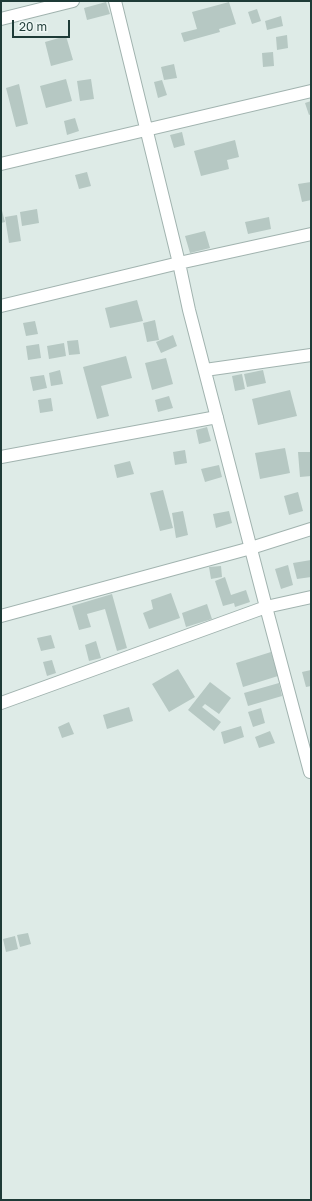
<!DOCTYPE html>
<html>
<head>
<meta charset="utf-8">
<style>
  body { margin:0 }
  #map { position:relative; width:312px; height:1201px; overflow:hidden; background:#deebe7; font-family:"Golos Text",sans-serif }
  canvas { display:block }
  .frame { position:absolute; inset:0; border:2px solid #1e3b37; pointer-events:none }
  .scale { position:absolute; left:12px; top:20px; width:58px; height:18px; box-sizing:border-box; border:2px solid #1e3b37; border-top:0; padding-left:5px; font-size:12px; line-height:14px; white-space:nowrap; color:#1e3b37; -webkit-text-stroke:3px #eef7f4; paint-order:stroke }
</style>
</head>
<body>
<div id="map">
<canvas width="312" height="1201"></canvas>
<div class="frame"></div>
<div class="scale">20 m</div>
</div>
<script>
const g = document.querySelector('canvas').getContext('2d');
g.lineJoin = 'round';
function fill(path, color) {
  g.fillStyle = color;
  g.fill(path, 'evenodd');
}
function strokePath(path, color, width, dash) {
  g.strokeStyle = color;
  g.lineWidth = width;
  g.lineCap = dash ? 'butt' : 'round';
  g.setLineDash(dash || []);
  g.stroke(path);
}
const building = new Path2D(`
  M106,2L110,14L87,20L84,8Z
  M229,2L236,24L219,29L220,32L184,42L181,33L197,29L192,12Z
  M257,9L261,21L252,24L248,12Z
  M281,16L283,26L267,30L265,21Z
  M287,35L288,48L277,50L276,37Z
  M66,36L73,60L51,66L45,42Z
  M273,52L274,66L263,67L262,53Z
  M174,64L177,78L164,80L161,67Z
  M66,79L72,101L46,108L40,86Z
  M91,79L94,99L80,101L77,81Z
  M162,80L167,95L158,98L154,82Z
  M19,84L28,124L16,127L6,88Z
  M311,101V114L309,115L305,103Z
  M75,118L79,131L67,135L64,121Z
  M182,132L185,145L174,148L170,135Z
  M235,140L239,157L227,160L229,169L201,176L194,151Z
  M87,172L91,186L79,189L75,175Z
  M311,182V200L302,202L298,184Z
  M1,207L5,222L1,223Z
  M37,209L39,223L22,226L20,212Z
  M17,215L21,241L9,243L5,217Z
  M269,217L271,229L248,234L245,222Z
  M205,231L210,248L190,253L185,236Z
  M137,300L143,321L110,328L105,308Z
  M155,320L159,340L147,342L143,323Z
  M35,321L38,334L26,336L23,323Z
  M173,335L177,346L161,353L156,342Z
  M78,340L80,354L69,355L67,341Z
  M64,343L66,356L49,359L47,346Z
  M39,344L41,358L28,360L26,346Z
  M126,356L132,378L101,386L109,416L97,419L83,367Z
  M166,358L173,384L152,390L145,363Z
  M60,370L63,384L51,386L49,373Z
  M263,370L266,383L247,387L244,374Z
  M242,374L245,389L235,391L232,376Z
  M44,375L47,388L33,391L30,377Z
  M290,390L297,416L258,425L252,399Z
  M169,396L173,408L158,412L155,400Z
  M51,398L53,411L40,413L38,400Z
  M207,427L211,441L199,444L196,430Z
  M285,448L290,473L260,479L255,453Z
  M185,450L187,463L175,465L173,452Z
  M298,452H311V476L300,477Z
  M130,461L134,474L117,478L114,465Z
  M219,465L222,477L205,482L201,469Z
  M163,490L173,528L160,531L150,493Z
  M298,492L303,511L289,515L284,496Z
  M183,511L188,535L176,538L172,513Z
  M229,511L232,523L216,528L213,514Z
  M311,560V577L297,579L293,563Z
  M288,565L293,585L281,589L275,569Z
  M221,566L222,577L211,579L209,567Z
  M225,577L231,595L246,590L250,602L235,607L234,603L223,606L215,581Z
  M171,593L180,618L149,629L143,613L153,609L151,600Z
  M112,594L127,648L117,651L105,609L87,614L91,627L79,630L72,606Z
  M207,604L212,619L186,627L182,613Z
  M51,635L55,648L41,651L37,638Z
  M96,641L101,658L89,661L85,645Z
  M271,652L278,676L243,687L236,663Z
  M52,660L56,673L47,676L43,662Z
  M178,669L195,697L169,712L152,684Z
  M311,670V686L306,687L302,672Z
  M210,682L231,698L219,714L205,704L202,707L221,722L214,731L188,710Z
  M279,683L282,696L248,706L244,693Z
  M129,707L133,721L107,729L103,715Z
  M261,708L265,723L253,727L248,712Z
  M69,722L74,734L62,738L58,727Z
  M241,726L244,737L224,744L221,732Z
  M270,731L275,743L259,748L255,737Z
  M28,933L31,944L20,947L17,935Z
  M15,936L18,949L6,952L3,939Z`);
const minor = new Path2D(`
  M115,1L179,263L189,310L266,607L310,772
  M1,19L73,1
  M1,164L311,91
  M1,306L179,263L311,234
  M205,370L311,355
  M1,457L217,417
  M1,616L251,548L311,529
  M1,703L266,607L311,597`);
fill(building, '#b6c8c3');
strokePath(minor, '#a1b3af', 14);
strokePath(minor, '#fff', 12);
</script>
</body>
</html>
